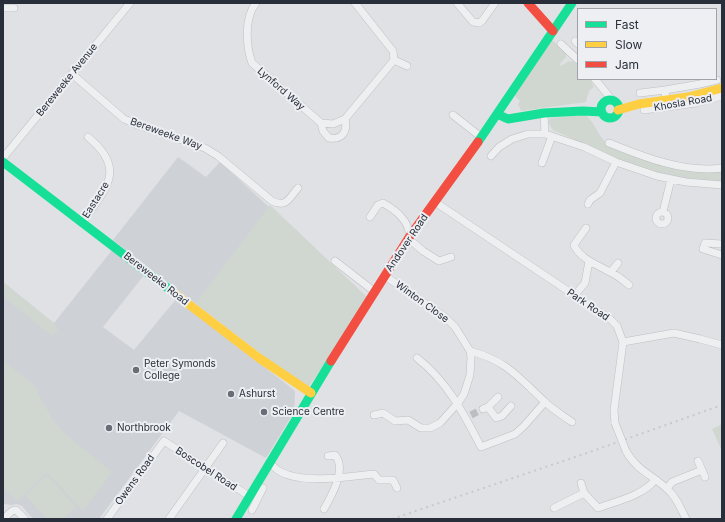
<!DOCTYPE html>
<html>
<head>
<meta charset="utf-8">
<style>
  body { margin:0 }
  #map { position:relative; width:725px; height:522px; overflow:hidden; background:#e0e1e4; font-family:Inter,sans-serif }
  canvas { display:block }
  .frame { position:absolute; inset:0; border:4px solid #292f3a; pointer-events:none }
  .legend { position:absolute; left:577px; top:8px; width:140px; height:72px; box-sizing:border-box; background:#edeff3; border:1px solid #9fa2a9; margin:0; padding:5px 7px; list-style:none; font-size:12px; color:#292f3a }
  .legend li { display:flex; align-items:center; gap:8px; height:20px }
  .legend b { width:20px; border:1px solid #9fa2a9 }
</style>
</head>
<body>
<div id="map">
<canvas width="725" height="522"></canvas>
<div class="frame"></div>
<ul class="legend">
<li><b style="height:5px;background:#16e098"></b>Fast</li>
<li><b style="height:5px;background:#ffcf43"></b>Slow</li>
<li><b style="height:5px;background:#f24e42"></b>Jam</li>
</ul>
</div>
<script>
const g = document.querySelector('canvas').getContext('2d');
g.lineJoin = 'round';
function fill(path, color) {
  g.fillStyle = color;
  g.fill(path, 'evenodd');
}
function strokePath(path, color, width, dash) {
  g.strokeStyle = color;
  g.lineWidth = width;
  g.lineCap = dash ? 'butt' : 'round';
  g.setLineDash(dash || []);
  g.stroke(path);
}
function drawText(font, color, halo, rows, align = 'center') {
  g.font = font + ' Inter,sans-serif';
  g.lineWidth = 4;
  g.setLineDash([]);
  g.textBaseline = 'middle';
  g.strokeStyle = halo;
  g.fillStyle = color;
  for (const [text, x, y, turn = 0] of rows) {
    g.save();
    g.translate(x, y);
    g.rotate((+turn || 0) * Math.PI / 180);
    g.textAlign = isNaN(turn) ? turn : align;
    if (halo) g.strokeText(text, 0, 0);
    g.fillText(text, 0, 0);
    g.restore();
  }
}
const built = new Path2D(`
  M178,157L206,177L220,162L368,298L307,389L113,240Z
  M113,249L145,274L103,327L134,350L177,298L295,391L294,412L266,458L179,411L99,519H33L22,506L17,504L11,505L5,504L3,502V282L54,323Z`);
const green = new Path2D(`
  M552,40L566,52V57L560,64L561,66L569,61L574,62L578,66V79H590L594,87L589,91L586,102L521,111L518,104L520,101L513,94Z
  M586,115C589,118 592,122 594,125C599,133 601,140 610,145L650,162L686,170L722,171V182C699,181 677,179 655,173C619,163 587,145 553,130L548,122L551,118Z
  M270,205L368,298L307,389L196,303Z
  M3,282L54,323L58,330L52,336L3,297Z
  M3,360L36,387L40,397L53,420L65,434L112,472L83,511L47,473L17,501L3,486Z
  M722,424V451L712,429Z
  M47,475L76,507L63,519H47L25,495Z`);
const streetTunnel = new Path2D(`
  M471,415L483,409`);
const street = new Path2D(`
  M256,3C244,18 246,46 252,63L321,123L333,124L345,119L394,60
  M355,3L393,51L394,60
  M457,3L473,22L479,23L482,21L495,3
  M3,8H14
  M575,41L578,44
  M561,44L578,60
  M394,60L407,66
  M72,74L124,119L138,125L205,148L218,156L272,201C287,208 289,198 298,188
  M595,79L612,100
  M640,93L665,90
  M666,101L665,90L700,84L717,80
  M644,110L696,103L722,96
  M544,113L545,134
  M453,115L481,137
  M321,123L323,131L329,138C342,140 348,132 345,119
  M609,143C644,157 683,173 722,168
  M491,156L499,147L512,139L528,134H545L584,147L616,162L657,176L686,182L722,185
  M3,158L130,3
  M542,163L552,136
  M435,202L610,319L617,326L623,342L614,410L615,423
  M588,204L590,200L600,193L616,162
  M663,212L671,179
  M656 218a6 6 0 1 1 12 0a6 6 0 1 1-12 0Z
  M370,217L378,205L383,203C397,211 408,220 410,236
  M82,223C105,189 128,170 88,137
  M586,228L574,245C580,259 598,265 610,272C617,275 623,280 629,285
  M409,239L423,251L439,261L451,257
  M722,244L705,243L703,249L722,255
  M335,261L375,292
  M611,272L618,263
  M574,296L585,283L589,261
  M623,342L674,333L700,339L722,345
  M470,351C507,361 517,376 544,401C552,409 562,415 572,422
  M417,358C447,381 464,414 481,447L515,434L524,426L545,402
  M488,407L498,397
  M483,409L488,407L496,418L502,416L511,406
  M374,415L383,413L395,421L408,420L421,428H430L440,423L458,403L464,394L470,375L471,357L470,351L462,338L455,327L445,317L385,276
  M626,451C638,473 658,477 672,494C678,501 682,511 686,519
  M698,461L705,477
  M269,463C273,466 277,470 281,472C304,484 349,477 374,474L379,480H393L397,488
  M581,483L584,493L598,508C617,501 642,496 655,480
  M667,489L672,482L702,470
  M554,508L584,493
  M324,509C332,495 347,469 335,455L328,456
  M252,510L263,488
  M3,519L12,511L16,510L25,519
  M107,519L164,441L249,496
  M169,519L223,443`);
const fast = new Path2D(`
  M601 109a9 9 0 1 1 18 0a9 9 0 1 1-18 0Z
  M497,114L508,119L544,113L583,111L602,112
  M478,142L572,3
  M3,162L174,293
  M236,519L331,361`);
const slow = new Path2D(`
  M618,110L639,104L688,97L722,88
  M174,293L259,358L311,393`);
const jam = new Path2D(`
  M528,3L553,31
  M331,361L410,236L478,142`);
const rail = new Path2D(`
  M392,519L587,453L722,405`);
const streetBridge = new Path2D(`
  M615,423L626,451`);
const markers = [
  [136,370,4,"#696d76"],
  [231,394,4,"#696d76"],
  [264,412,4,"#696d76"],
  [109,428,4,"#696d76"]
];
const streetNames = [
  ["Bereweeke Avenue",67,80,-51],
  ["Lynford Way",281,89,41],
  ["Khosla Road",683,103,-10],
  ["Bereweeke Way",166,134,20],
  ["Eastacre",96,200,-58],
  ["Andover Road",407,243,-56],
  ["Bereweeke Road",156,279,38],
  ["Winton Close",422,302,36],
  ["Park Road",588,305,34],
  ["Boscobel Road",206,469,33],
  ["Owens Road",135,480,-54]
];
const poiNames = [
  ["Peter Symonds",144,364],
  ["College",144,376],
  ["Ashurst",239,394],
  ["Science Centre",272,412],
  ["Northbrook",117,428]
];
fill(built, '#ced1d6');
fill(green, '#d0d7d0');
strokePath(streetTunnel, '#bbbdc2', 7, [7, 3.5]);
strokePath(street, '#bebfc2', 8);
strokePath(street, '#eeeff1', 7);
strokePath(fast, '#16e098', 9);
strokePath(slow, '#ffcf43', 9);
strokePath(jam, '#f24e42', 9);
strokePath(rail, '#c8c9cb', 2, [2, 4]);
strokePath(streetBridge, '#bebfc2', 8, []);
strokePath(streetBridge, '#eeeff1', 7);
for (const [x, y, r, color] of markers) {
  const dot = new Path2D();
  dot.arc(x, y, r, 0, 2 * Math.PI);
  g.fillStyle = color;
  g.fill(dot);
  strokePath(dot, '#edeff3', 1.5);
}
drawText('10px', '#292f3a', '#edeff3', streetNames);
drawText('10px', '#292f3a', '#edeff3', poiNames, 'left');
</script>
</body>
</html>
